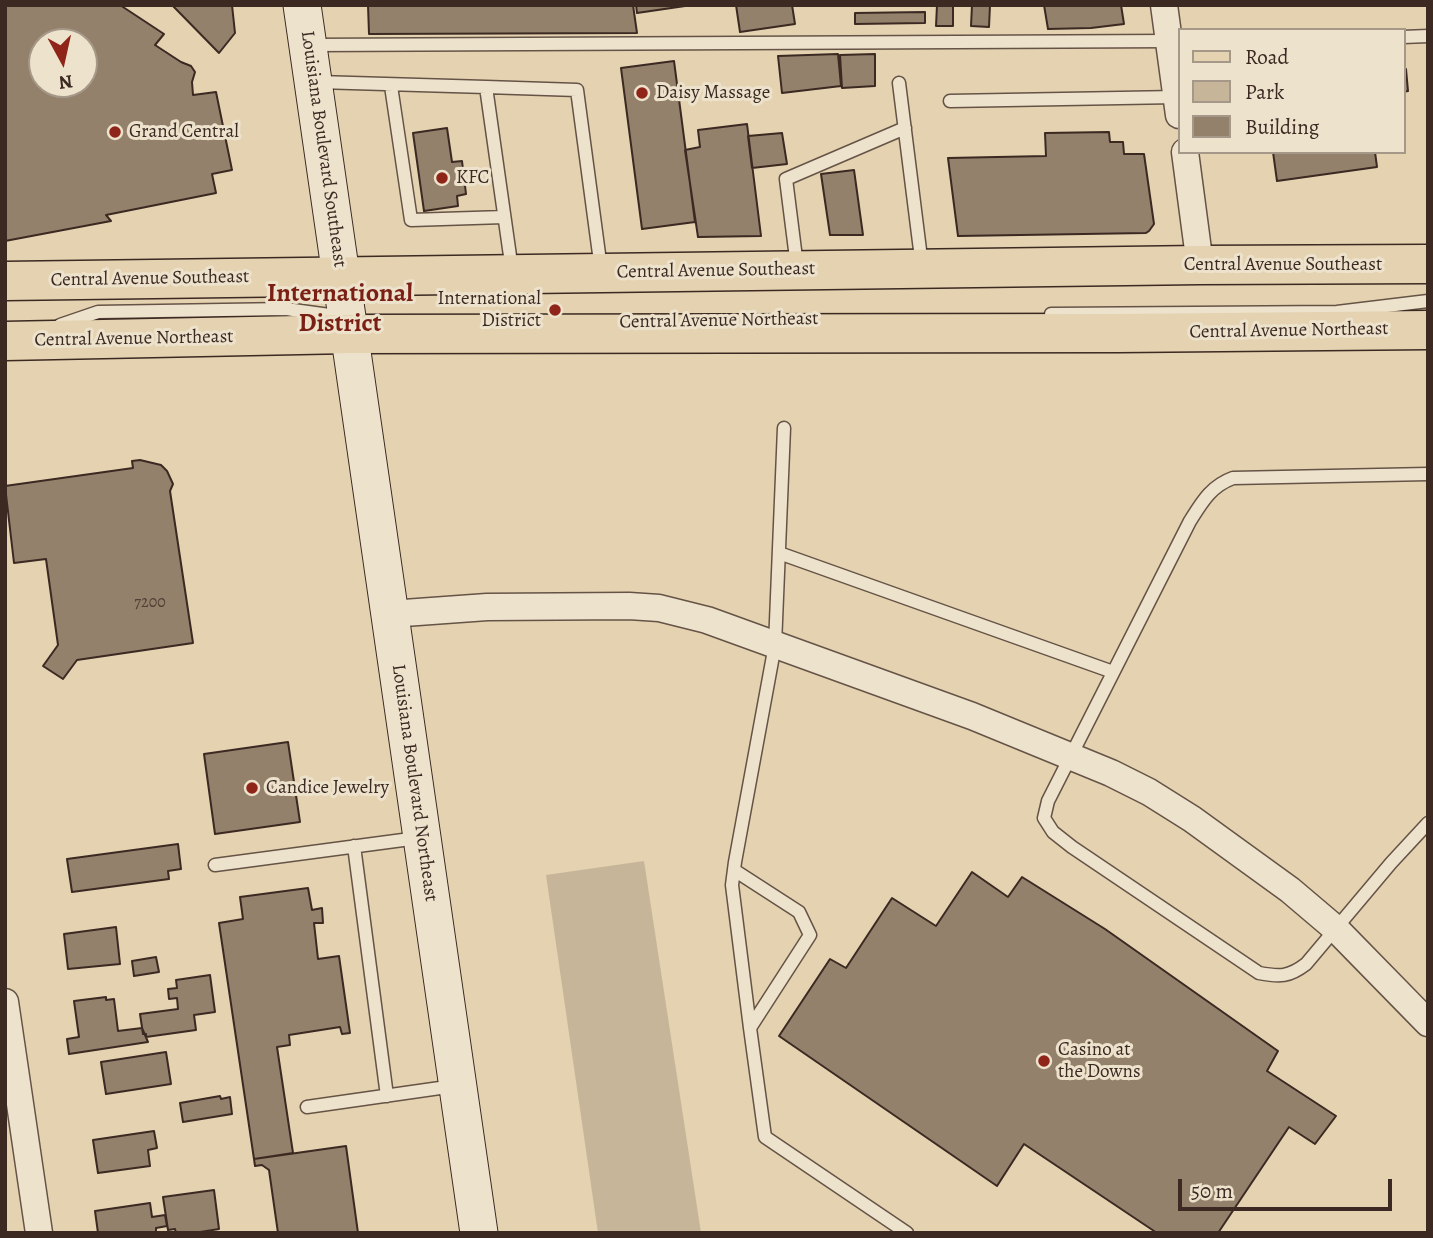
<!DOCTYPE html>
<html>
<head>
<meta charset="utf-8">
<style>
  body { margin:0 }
  #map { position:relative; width:1433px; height:1238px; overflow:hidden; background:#e4d2b1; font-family:Alegreya,serif }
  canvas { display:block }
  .frame { position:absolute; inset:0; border:7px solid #3b2922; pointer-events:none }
  .legend { position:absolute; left:1178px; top:28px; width:228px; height:126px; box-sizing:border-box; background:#ede2cc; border:2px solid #a69888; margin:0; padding:9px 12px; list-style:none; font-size:21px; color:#3b2922 }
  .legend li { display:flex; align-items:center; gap:14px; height:35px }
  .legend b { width:35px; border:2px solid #a69888 }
  .north { position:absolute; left:28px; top:28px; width:70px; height:70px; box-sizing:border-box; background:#ede2cc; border:2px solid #a69888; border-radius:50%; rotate:172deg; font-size:19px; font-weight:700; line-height:28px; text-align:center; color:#3b2922 }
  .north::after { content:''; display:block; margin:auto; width:24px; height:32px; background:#8f2418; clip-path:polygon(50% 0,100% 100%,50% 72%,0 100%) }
  .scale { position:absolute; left:1178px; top:1179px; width:214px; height:32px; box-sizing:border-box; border:4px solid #3b2922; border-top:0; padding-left:9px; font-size:21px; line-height:24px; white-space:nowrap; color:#3b2922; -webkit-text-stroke:5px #ede2cc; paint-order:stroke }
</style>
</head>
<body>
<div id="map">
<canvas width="1433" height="1238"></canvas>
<div class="frame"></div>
<ul class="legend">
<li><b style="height:9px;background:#e4d2b1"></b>Road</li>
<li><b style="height:19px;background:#c7b599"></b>Park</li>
<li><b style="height:19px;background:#93816c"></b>Building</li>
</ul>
<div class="north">N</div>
<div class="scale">50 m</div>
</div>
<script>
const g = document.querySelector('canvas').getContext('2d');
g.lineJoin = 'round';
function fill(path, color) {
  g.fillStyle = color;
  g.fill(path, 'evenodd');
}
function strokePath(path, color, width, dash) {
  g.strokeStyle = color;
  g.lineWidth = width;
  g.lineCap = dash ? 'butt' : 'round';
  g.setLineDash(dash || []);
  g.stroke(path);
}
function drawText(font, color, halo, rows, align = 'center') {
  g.font = font + ' Alegreya,serif';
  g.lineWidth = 6;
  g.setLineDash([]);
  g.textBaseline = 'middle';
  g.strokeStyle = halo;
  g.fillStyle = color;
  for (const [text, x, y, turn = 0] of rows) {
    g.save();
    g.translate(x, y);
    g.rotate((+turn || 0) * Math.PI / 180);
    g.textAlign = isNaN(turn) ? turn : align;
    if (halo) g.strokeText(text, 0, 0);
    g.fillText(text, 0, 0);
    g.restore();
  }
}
const green = new Path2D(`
  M644,861L701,1233H598L546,875Z`);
const building = new Path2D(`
  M5,5H120L164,34L155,45L181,62L191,66L195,72L192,82L193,95L216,92L232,170L212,174L216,193L106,215L111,221L5,241ZM42,42H84V84H42Z
  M172,5H232L235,33L219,53Z
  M368,5H633L637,33L369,34Z
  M636,5H692L637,13Z
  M736,5H792L795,24L740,32Z
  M937,5H953V26H936Z
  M972,5H990L989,27L971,26Z
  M1044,5H1121L1124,24L1091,28L1048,29Z
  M925,12V23L855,24V13Z
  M838,54L841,86L782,93L778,56Z
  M875,54V86L842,88L840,55Z
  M674,61L695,222L642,229L621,68Z
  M1406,69L1408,91L1403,92V70Z
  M747,124L761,236L698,237L685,150L700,147L698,130Z
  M447,128L452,162L462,161L466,194L457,196L458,206L424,211L413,133Z
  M1109,132L1110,142H1123L1124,154H1144L1154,224L1149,231L1146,233L958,236L948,158L1046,156L1045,133Z
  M782,133L787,164L752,168L748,136Z
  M1273,152H1375L1377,167L1277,181Z
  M854,170L863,235H830L821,174Z
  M140,460L161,465L167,471L173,484L170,491L193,643L77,660L63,679L43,666L58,645L46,559L14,563L5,486L133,468L132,461Z
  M288,742L300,822L215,834L204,754Z
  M178,844L181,869L168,871L169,879L72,892L67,859Z
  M972,872L1008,897L1022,877L1105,929L1278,1051L1267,1071L1336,1116L1315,1144L1289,1127L1218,1233H1157L1024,1144L997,1186L779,1036L830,959L846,968L892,898L936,926Z
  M308,888L312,910L322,908L323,923H314L318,959L339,956L350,1033L342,1034L340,1027L289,1035L290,1045L277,1047L293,1153L254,1159L219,923L243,919L240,897Z
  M116,927L120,964L68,969L64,934Z
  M156,957L159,972L134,976L132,961Z
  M210,975L215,1012L194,1015L196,1030L146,1037V1034H143L140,1014L178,1009L177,998L169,999L168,989L177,988L176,980Z
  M106,997V1000L114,999L118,1031L142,1028L148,1042L69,1054L67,1039L79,1037L74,1001Z
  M166,1052L171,1084L106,1094L101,1062Z
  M220,1096L221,1099L230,1097L232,1114L183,1122L180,1103Z
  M154,1131L157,1148L148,1150L150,1166L98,1173L93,1140Z
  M346,1146L358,1233H278L269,1170L262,1165L255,1166L254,1159Z
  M214,1190L219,1229L194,1233H176L175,1229L168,1230L163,1197Z
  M150,1203L152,1217L165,1215L167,1226L156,1228V1232L149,1233H98L95,1211Z`);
const service = new Path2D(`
  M1403,37L1428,36
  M312,45L1172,41
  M318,82L486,87L512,270
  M899,83L922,266
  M391,86L411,220L504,217
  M486,87L577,90L601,269
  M950,101L1177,97
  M797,266L786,179L905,128
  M1051,314L1337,312L1428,301
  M60,325L98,312L286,309L344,317
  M1428,474L1233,478C1211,486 1202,502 1190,521L1048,801L1044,818L1053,832L1072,847L1259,973C1280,977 1289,977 1306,964L1391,863L1428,823
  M779,553L1113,672
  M354,846L387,1096
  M215,865L418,838
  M734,870L799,912L810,935L750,1028L732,885L735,862L775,645L784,428
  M750,1028L765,1137L907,1233
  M307,1107L454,1086`);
const minor = new Path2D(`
  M1164,5L1179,115
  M1185,152L1200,265
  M390,614L487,607L629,606L659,608L707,620L972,716L1111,773L1149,792L1192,819L1290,890L1336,929L1428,1023
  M5,1002L39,1233`);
const secondary = new Path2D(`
  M302,5L479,1233`);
const primary = new Path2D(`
  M5,281L1200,265L1428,264
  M5,341L349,334L1118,333L1428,330`);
const markers = [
  [642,93,7,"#8f2418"],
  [115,132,7,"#8f2418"],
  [442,178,7,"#8f2418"],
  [555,310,7,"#8f2418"],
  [252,788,7,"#8f2418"],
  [1044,1061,7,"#8f2418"]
];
const numberNames = [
  ["7200",150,603]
];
const poiNames = [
  ["Daisy Massage",656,93],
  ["Grand Central",129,132],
  ["KFC",456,178],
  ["International",541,299,"right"],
  ["District",541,321,"right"],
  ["Candice Jewelry",266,788],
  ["Casino at",1058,1050],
  ["the Downs",1058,1072]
];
const streetNames = [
  ["Louisiana Boulevard Southeast",323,149,82],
  ["Central Avenue Southeast",1283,265],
  ["Central Avenue Southeast",716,271,-1],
  ["Central Avenue Southeast",150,279,-1],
  ["Central Avenue Northeast",719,321,-1],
  ["Central Avenue Northeast",1289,331,-1],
  ["Central Avenue Northeast",134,339,-1],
  ["Louisiana Boulevard Northeast",414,783,82]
];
const districtNames = [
  ["International",340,295],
  ["District",340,325]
];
fill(green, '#c7b599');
fill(building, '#93816c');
strokePath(building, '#3b2922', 2);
strokePath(service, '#655346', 15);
strokePath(minor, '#655346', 29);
strokePath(secondary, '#3b2922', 39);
strokePath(primary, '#3b2922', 41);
strokePath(service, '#ede2cc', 12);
strokePath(minor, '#ede2cc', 26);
strokePath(secondary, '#ede2cc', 37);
strokePath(primary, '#e4d2b1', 38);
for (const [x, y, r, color] of markers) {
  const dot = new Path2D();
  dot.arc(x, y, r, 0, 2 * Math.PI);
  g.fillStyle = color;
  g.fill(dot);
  strokePath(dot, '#ede2cc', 2.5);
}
drawText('16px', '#513f34', null, numberNames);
drawText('19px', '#3b2922', '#ede2cc', poiNames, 'left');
drawText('19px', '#3b2922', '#ede2cc', streetNames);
drawText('bold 26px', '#7a1f14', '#ede2cc', districtNames);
</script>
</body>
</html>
